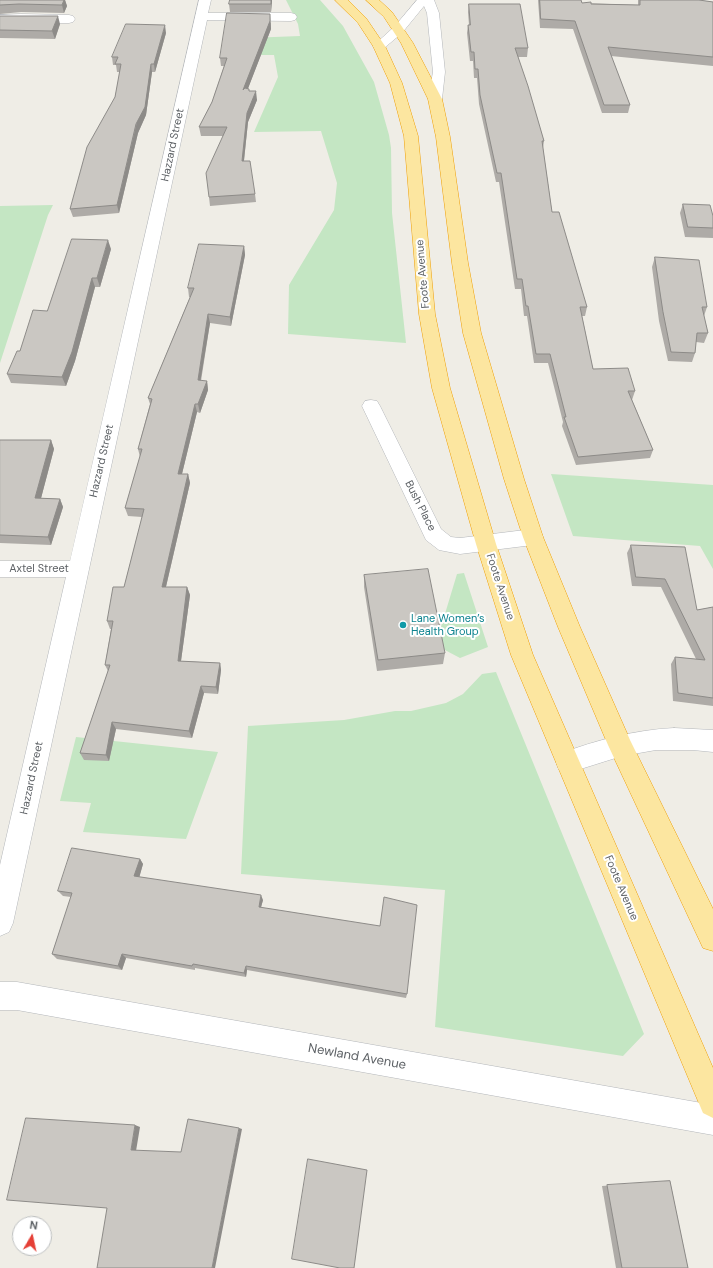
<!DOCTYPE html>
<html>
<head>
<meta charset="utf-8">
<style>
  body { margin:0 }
  #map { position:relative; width:713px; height:1268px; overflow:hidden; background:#efede6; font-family:"DM Sans",sans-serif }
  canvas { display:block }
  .north { position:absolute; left:12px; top:1216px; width:40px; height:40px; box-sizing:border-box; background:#fff; border:1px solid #bec0c1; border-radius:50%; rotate:9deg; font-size:11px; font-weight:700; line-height:16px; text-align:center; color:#5d6165 }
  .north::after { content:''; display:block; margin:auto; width:14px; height:18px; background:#e53f36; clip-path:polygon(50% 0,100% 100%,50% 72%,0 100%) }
</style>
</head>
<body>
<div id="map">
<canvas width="713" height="1268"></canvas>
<div class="north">N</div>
</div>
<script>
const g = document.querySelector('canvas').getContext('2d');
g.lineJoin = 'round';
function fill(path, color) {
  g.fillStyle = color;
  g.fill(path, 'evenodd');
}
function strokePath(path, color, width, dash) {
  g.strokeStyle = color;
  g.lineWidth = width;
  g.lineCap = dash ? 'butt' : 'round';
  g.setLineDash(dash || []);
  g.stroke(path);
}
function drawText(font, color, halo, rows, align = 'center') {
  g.font = font + ' "DM Sans",sans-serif';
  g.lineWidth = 4;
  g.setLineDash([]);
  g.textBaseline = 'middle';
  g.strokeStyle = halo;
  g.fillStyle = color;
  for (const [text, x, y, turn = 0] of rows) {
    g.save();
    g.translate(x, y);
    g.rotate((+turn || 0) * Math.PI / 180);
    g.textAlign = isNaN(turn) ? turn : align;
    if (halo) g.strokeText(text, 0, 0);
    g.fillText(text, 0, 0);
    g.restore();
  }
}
const green = new Path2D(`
  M286,0H320L343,26L374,82L389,135L391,148L392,213L406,343L288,334L289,285L334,210L337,183L321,131L254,132L278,77L274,55H253L248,38L300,36L298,24Z
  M53,205L48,215L0,363V206Z
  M551,474L713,485V569L700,546L573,536Z
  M464,573L488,647L460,658L443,649L441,627L457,574Z
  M496,672L644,1034L623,1056L435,1027L445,890L241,874L248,726L344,720L395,711H411L446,703L463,694L482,674Z
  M76,737L218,752L186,839L83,832L91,803L60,801Z`);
const minor = new Path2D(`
  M199,0H211L208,13H291L295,14L297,17L295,20L291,21L207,20L13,923L9,932L0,936V865L66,577H0V561H70Z
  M417,0H434L439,13L445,72L442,99L440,102H430L428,99L433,72L427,13L424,6L402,33L383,49H375L373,46L394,27Z
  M21,14L69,15L73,16L75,19L73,22L69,23H0V15Z
  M371,400L377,401L380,406L441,529L451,537L460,538L533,529L540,531L543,537L540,543L533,545L460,554L439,550L426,540L362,406L365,401Z`);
const tertiary = new Path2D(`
  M674,728L713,730V752L693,750H656L622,756L568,773L559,770L556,762L559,754C597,740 634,730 674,728Z
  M0,982H17L713,1105V1135L17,1010H0Z`);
const trunk = new Path2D(`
  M335,0H348L366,18L385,46L402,83L418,136L435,314L450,388L496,544L533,655L713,1068V1118L703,1113L511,655L476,544L432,388L419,314L404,136L390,83L373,46L358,23Z
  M366,0H379L392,12L413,43L442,99L450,137L468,263L481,333L524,479L543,537L580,627L630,740L713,909V951L703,948L608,745L558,627L523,537L504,479L463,333L452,263L436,137L428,99L401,43L384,17Z`);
const wall = new Path2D(`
  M0,0H65L67,6L64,13L21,12L0,14Z
  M272,0L271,12H230L229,4Z
  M538,0H581L582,3L638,5V0H699L713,2V66L611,56L630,105L628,113H602L573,29L540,28Z
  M469,4L528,48L527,57H518L544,141L543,148L552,212L587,307L585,316H582L593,369L635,391L632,400L653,450L650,458L576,465L562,426L563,422L548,363H534L527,316H524L521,289H515L499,182H496L479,104L477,78H474L473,61H470L467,33L468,25H469L468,12Z
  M0,16L60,24L55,39L0,38Z
  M271,22V29L248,88L249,91L257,100L248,122L244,161L255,194L256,202L210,206L209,197L223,136H201L199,127L212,102L224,66H221L220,58Z
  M166,33L155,72H152L146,115L138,133L119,213L73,217L70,209L115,97L120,72H117L116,65H113L112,57Z
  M683,204L713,216V238L685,237L680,213Z
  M244,246L245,255L231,326L210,323L201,381H207L208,390L200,413L197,412L182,474H188L190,483L166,587H187L190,595L181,661L220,663L221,670L218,694L204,693L192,738L116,729L109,761L84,760L80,753L108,671L105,665L111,629H110L107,621L124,587L142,517L128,516L125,508L140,457L138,449L150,404L148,398L190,297H189L188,288Z
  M111,249L100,287H95L75,361L66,386L11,383L7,374L20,351L47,311Z
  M655,257L707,307L704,316L708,333L704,343L696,342L695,353L692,362L668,361L659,321L652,267Z
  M0,440H51L54,449L41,498L60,499L63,507L51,545L0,543Z
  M631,545L697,610L713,607V706L673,701L671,664L675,657L696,659L661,587L632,586L627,553Z
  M364,575L445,653L443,664L377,671L364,587Z
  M140,859L143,864L139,877L263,900L261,907L407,994L406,998L247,970L246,977L195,968V970L126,958L122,970L57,959L52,954L71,897L63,896L58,891Z
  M670,1181L688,1268H616L602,1186Z`);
const shadedWall = new Path2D(`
  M64,0H65L67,6L64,13L62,5Z
  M271,0H272L271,12Z
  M270,14L271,29L244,99L243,90Z
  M58,16L60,24L55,39L52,31Z
  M165,25L166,33L155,72L154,64Z
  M151,64L152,72L146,115L138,133L119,213L117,205Z
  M256,91L257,100L248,122L243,169L242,161L247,113Z
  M108,240L111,249L100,287L97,278Z
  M244,246L245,255L231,326L230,317Z
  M92,278L95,287L75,361L66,386L62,377Z
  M208,314L210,323L199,389L198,380Z
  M207,381L208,390L200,413L198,404Z
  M195,404L197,412L180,482L178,474Z
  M51,440L54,449L39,506L35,498Z
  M188,474L190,483L164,595L162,587Z
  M60,499L63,507L51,545L48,537Z
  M187,587L190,595L180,668L178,661Z
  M220,663L221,670L218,694L216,687Z
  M201,686L204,693L192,738L189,731Z
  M112,722L116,729L109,761L106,755Z
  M140,859L143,864L138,882L134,876Z
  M261,895L263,900L260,911L259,907Z
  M122,954L126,958L122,970L118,966Z
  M246,966L247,970L246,977L244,973Z
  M135,1125L140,1127L136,1151L131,1150Z
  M239,1128L242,1129L215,1268H212Z`);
const building = new Path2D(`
  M0,0H64L62,5L19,4L0,5Z
  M230,0H271V4H229Z
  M540,0H581L582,3L591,2V4L640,5V0H699L713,2V57L608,47L630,105H604L575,21L541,19Z
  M469,4H520L528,48H515L528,86L544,141H542L552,212H559L587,307H580L593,369L628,368L635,391H628L653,450L578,457L564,417H566L550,354H536L528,306H526L522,279H517L501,173H497L480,95L478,69H475L474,52H471L468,25H470Z
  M227,13L270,14V21L243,90L245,88L249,89V91H256L247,113L242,161H250L255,194L209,197L206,173L227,127H199L212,102L227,58H220Z
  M0,16H58L52,31L0,30Z
  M126,24L165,25L154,64H151L145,107L136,124L117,205L70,209L87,147L115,97L121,64H115L118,57H112Z
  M683,204L710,205L713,216V228L688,227Z
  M72,239L108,240L97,278H92L72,352L62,377L7,374L17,351H20L33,310L47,311Z
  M199,244L244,246L230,317L208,314L198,380L207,381L198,404H195L178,474H188L162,587H187L178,661L220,663L216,687L201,686L189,731L112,722L106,755L80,753L110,665H105L113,621H107L113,587H124L144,509L125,508L142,449H138L152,399L148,398L194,288H188Z
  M655,257L699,260L707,307H702L708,333H697L695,353L671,352L663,312Z
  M0,440H51L35,498L60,499L48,537L0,535Z
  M631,545L685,547L697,610L713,607V698L678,693L675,657L705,660L665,579L636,577Z
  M428,569L445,653L378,660L364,575Z
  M72,848L140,859L134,876L261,895L259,907L380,926L384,897L417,905L407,994L246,966L244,973L193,964L192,966L122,954L118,966L52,954L72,893L58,891Z
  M26,1118L135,1125L131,1150L181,1152L188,1119L239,1128L212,1268H97L107,1208L7,1200Z
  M308,1159L367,1170L354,1268H340L292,1259Z
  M670,1181L688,1268H622L607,1185Z`);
const markers = [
  [403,625,4,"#0f9aa8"]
];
const streetNames = [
  ["Hazzard Street",173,145,-78],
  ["Foote Avenue",423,274,-95],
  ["Hazzard Street",102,461,-77],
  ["Bush Place",420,506,63],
  ["Axtel Street",39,569],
  ["Foote Avenue",500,587,72],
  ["Hazzard Street",32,778,-78],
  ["Foote Avenue",621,888,67]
];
const cultureNames = [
  ["Lane Women’s",411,619],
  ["Health Group",411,632]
];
const nearStreetnames = [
  ["Newland Avenue",357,1057,10]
];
fill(green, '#c4e6c3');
strokePath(minor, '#b3b6ba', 1);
strokePath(tertiary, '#b3b6ba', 1);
strokePath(trunk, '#ee9f06', 1);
fill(minor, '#fff');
fill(tertiary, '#fff');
fill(trunk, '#fce6a0');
fill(wall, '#aeaba7');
fill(shadedWall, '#8d8b88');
fill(building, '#cac7c2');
strokePath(building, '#8d8b88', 1);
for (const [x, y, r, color] of markers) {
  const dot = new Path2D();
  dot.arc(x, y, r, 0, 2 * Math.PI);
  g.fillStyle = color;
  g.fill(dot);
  strokePath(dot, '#fff', 1.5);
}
drawText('11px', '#5d6165', '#fff', streetNames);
drawText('11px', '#0d838f', '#fff', cultureNames, 'left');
drawText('13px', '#5d6165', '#fff', nearStreetnames);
</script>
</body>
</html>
